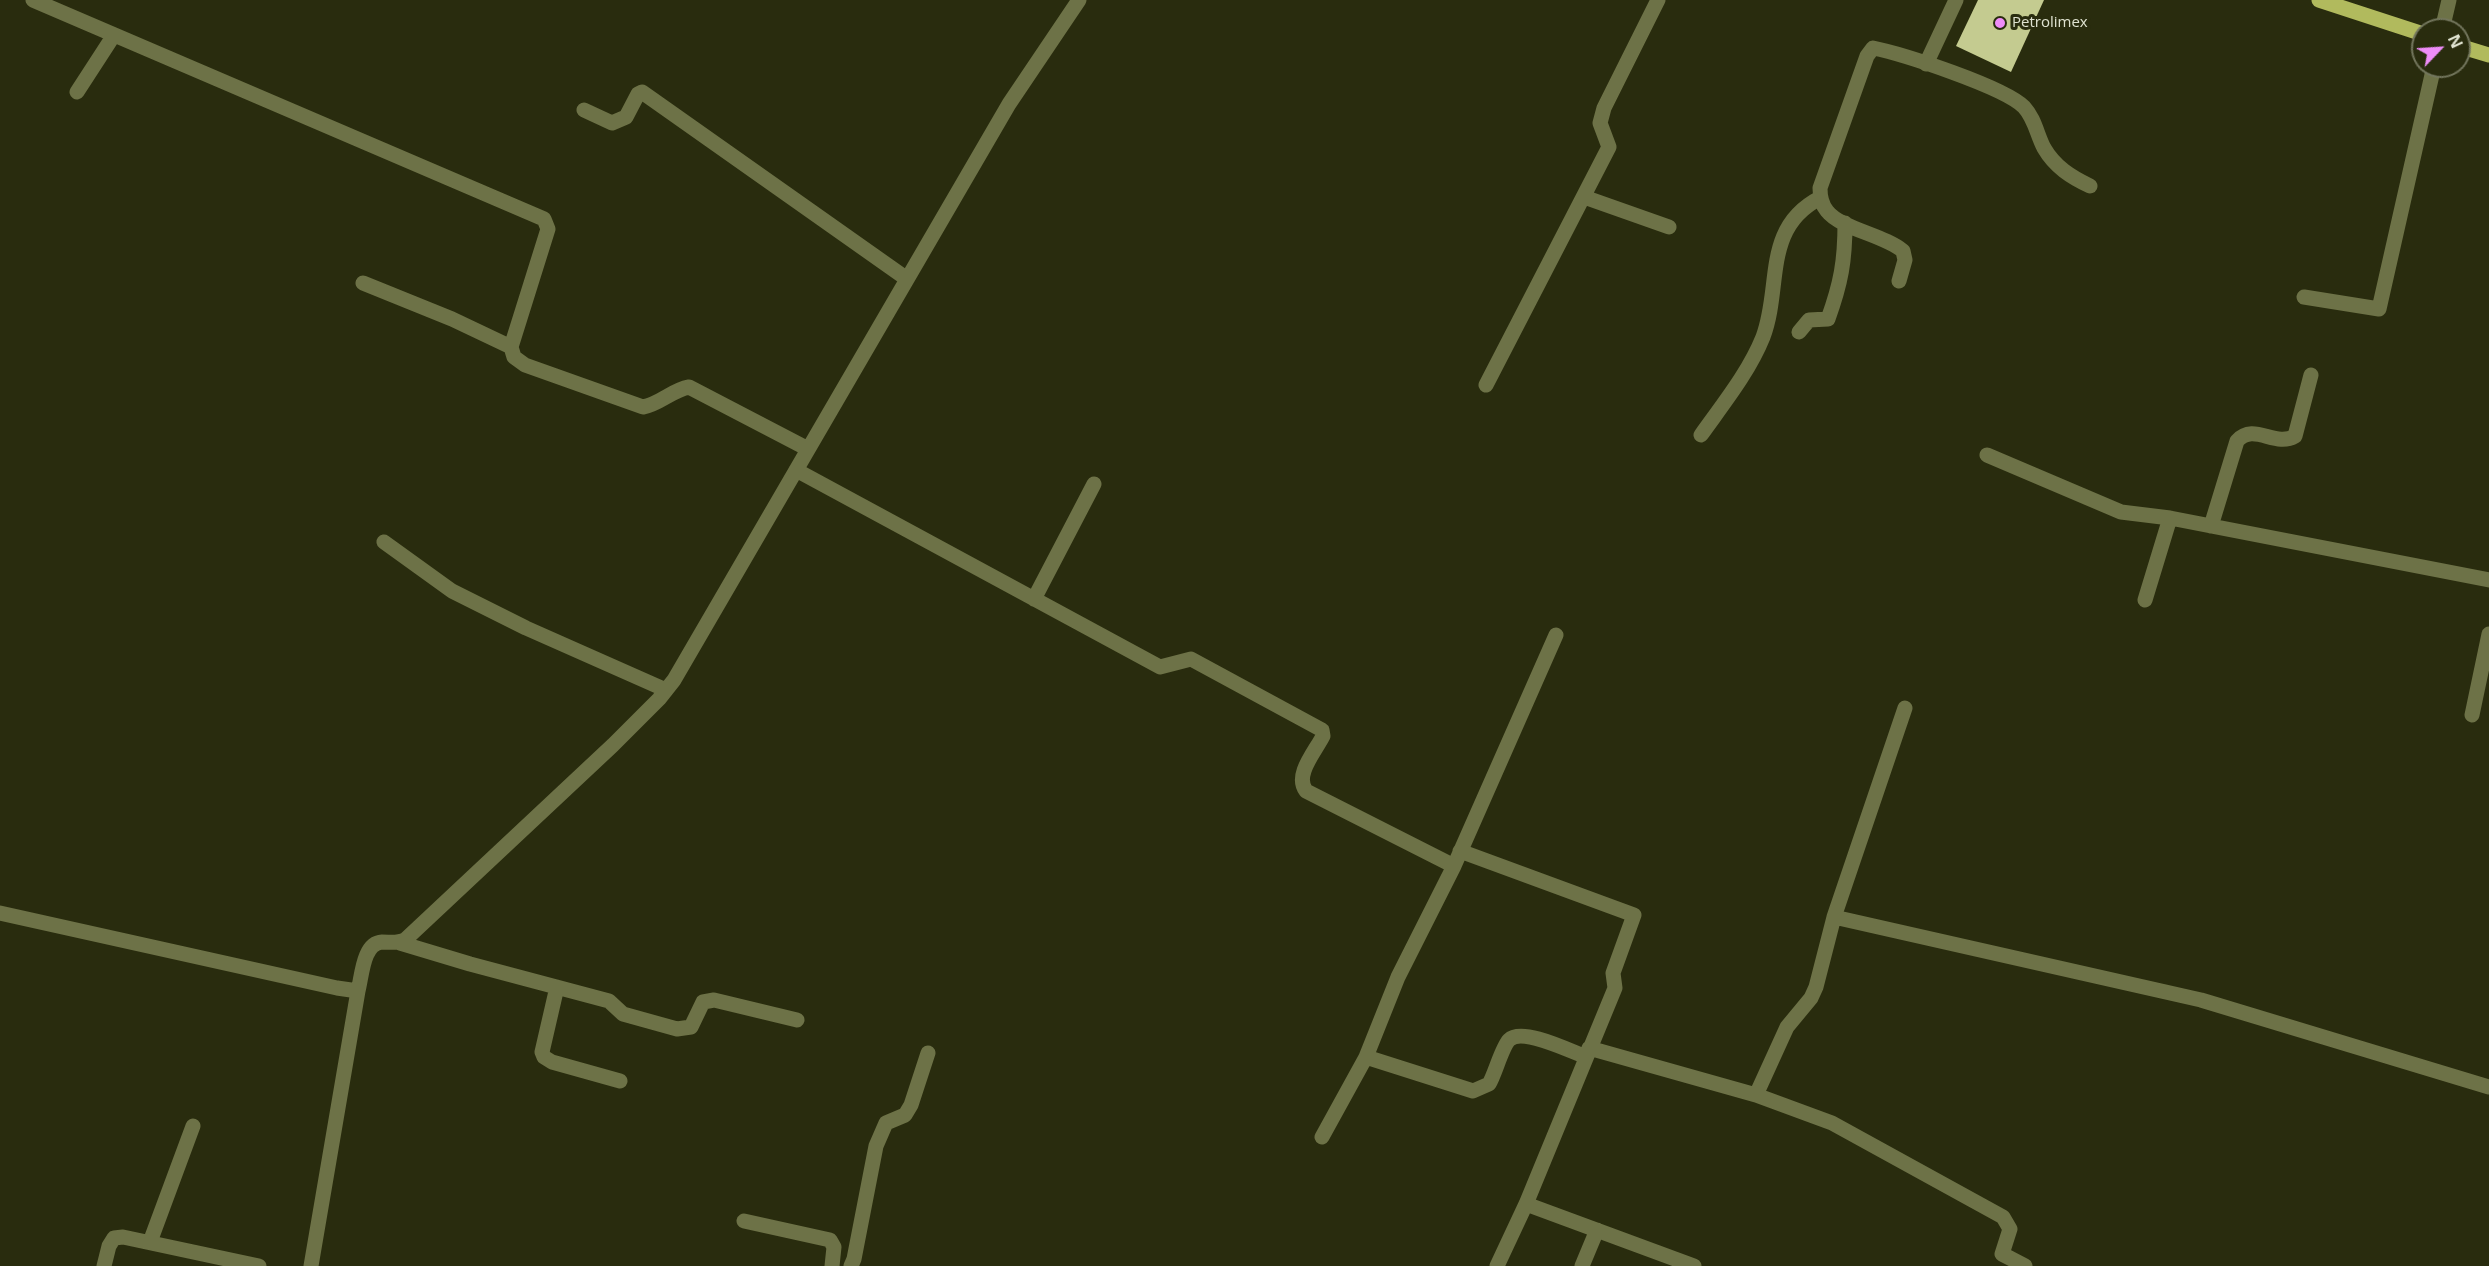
<!DOCTYPE html>
<html>
<head>
<meta charset="utf-8">
<style>
  body { margin:0 }
  #map { position:relative; width:2489px; height:1266px; overflow:hidden; background:#292c0e; font-family:"Open Sans",sans-serif }
  canvas { display:block }
  .north { position:absolute; left:2411px; top:18px; width:60px; height:60px; box-sizing:border-box; background:#292c0e; border:2px solid #72755c; border-radius:50%; rotate:65deg; font-size:16px; font-weight:700; line-height:24px; text-align:center; color:#dfe2d0 }
  .north::after { content:''; display:block; margin:auto; width:21px; height:27px; background:#ee8cf8; clip-path:polygon(50% 0,100% 100%,50% 72%,0 100%) }
</style>
</head>
<body>
<div id="map">
<canvas width="2489" height="1266"></canvas>
<div class="north">N</div>
</div>
<script>
const g = document.querySelector('canvas').getContext('2d');
g.lineJoin = 'round';
function fill(path, color) {
  g.fillStyle = color;
  g.fill(path, 'evenodd');
}
function strokePath(path, color, width, dash) {
  g.strokeStyle = color;
  g.lineWidth = width;
  g.lineCap = dash ? 'butt' : 'round';
  g.setLineDash(dash || []);
  g.stroke(path);
}
function drawText(font, color, halo, rows, align = 'center') {
  g.font = font + ' "Open Sans",sans-serif';
  g.lineWidth = 6;
  g.setLineDash([]);
  g.textBaseline = 'middle';
  g.strokeStyle = halo;
  g.fillStyle = color;
  for (const [text, x, y, turn = 0] of rows) {
    g.save();
    g.translate(x, y);
    g.rotate((+turn || 0) * Math.PI / 180);
    g.textAlign = isNaN(turn) ? turn : align;
    if (halo) g.strokeText(text, 0, 0);
    g.fillText(text, 0, 0);
    g.restore();
  }
}
const building = new Path2D(`
  M1978,0H2044L2011,72L1956,46Z`);
const minor = new Path2D(`
  M33,0L544,219L548,229L511,347L514,357L525,365L643,407C660,404 672,390 689,387L808,449
  M2442,30L2449,0
  M1926,64L1956,0
  M77,92L114,35
  M584,110L612,123L626,117L638,94L642,92L907,279
  M1584,197L1669,227
  M1899,281L1905,260L1903,251C1884,235 1841,229 1827,211C1822,205 1820,196 1820,188L1867,56L1873,48C1903,54 2004,87 2024,107C2035,119 2037,135 2044,148C2055,167 2071,177 2090,186
  M363,283L452,319L511,347
  M2304,297L2379,309L2434,66
  M1799,332L1809,320L1828,319C1841,283 1845,261 1845,223
  M1486,385L1609,147L1600,123L1604,108L1658,0
  M1701,435C1723,404 1749,372 1763,337C1782,287 1762,228 1820,198
  M1987,455L2121,512L2170,518L2489,580
  M796,470L1160,667L1191,659L1322,730L1323,736C1315,752 1294,775 1306,791L1454,866L1556,635
  M2211,526L2237,441C2254,422 2275,448 2295,436L2311,375
  M384,542L452,591L526,628L666,690
  M1034,599L1094,484
  M2145,600L2170,518
  M2472,715L2489,634
  M1460,851L1634,915L1613,973L1615,988L1526,1204L1497,1266
  M0,913L337,988L358,991C362,976 363,943 382,942C391,942 398,944 406,939L613,745L659,699L674,680L1009,104L1079,0
  M1834,917L2201,1000L2489,1087
  M400,943L470,964L609,1001L623,1014L677,1029L691,1027L703,1002L714,1000L797,1020
  M557,987L542,1052L544,1057L552,1062L620,1081
  M1589,1048L1756,1095L1832,1123L2003,1217L2010,1229L2002,1254L2025,1266
  M1366,1057L1473,1091L1489,1084C1495,1074 1502,1047 1509,1040C1522,1027 1570,1051 1586,1057
  M1756,1095L1787,1027L1811,998L1816,987L1834,917L1905,708
  M1322,1137L1366,1057L1398,977L1454,866
  M1526,1204L1694,1266
  M744,1221L830,1240L834,1247L832,1266
  M150,1242L193,1126
  M104,1266L109,1246L114,1238L123,1237L259,1266
  M311,1266L358,991
  M851,1266L854,1259L876,1146L886,1123L905,1115L911,1105L928,1053
  M1582,1266L1597,1230`);
const major = new Path2D(`
  M2319,0L2423,34
  M2459,46L2489,55`);
const markers = [
  [2000,23,6,"#ee8cf8"]
];
const poiNames = [
  ["Petrolimex",2012,23]
];
fill(building, '#c4cb90');
strokePath(minor, '#6d7247', 15);
strokePath(major, '#b1ba5d', 15);
for (const [x, y, r, color] of markers) {
  const dot = new Path2D();
  dot.arc(x, y, r, 0, 2 * Math.PI);
  g.fillStyle = color;
  g.fill(dot);
  strokePath(dot, '#292c0e', 2);
}
drawText('15px', '#dfe2d0', '#292c0e', poiNames, 'left');
</script>
</body>
</html>
